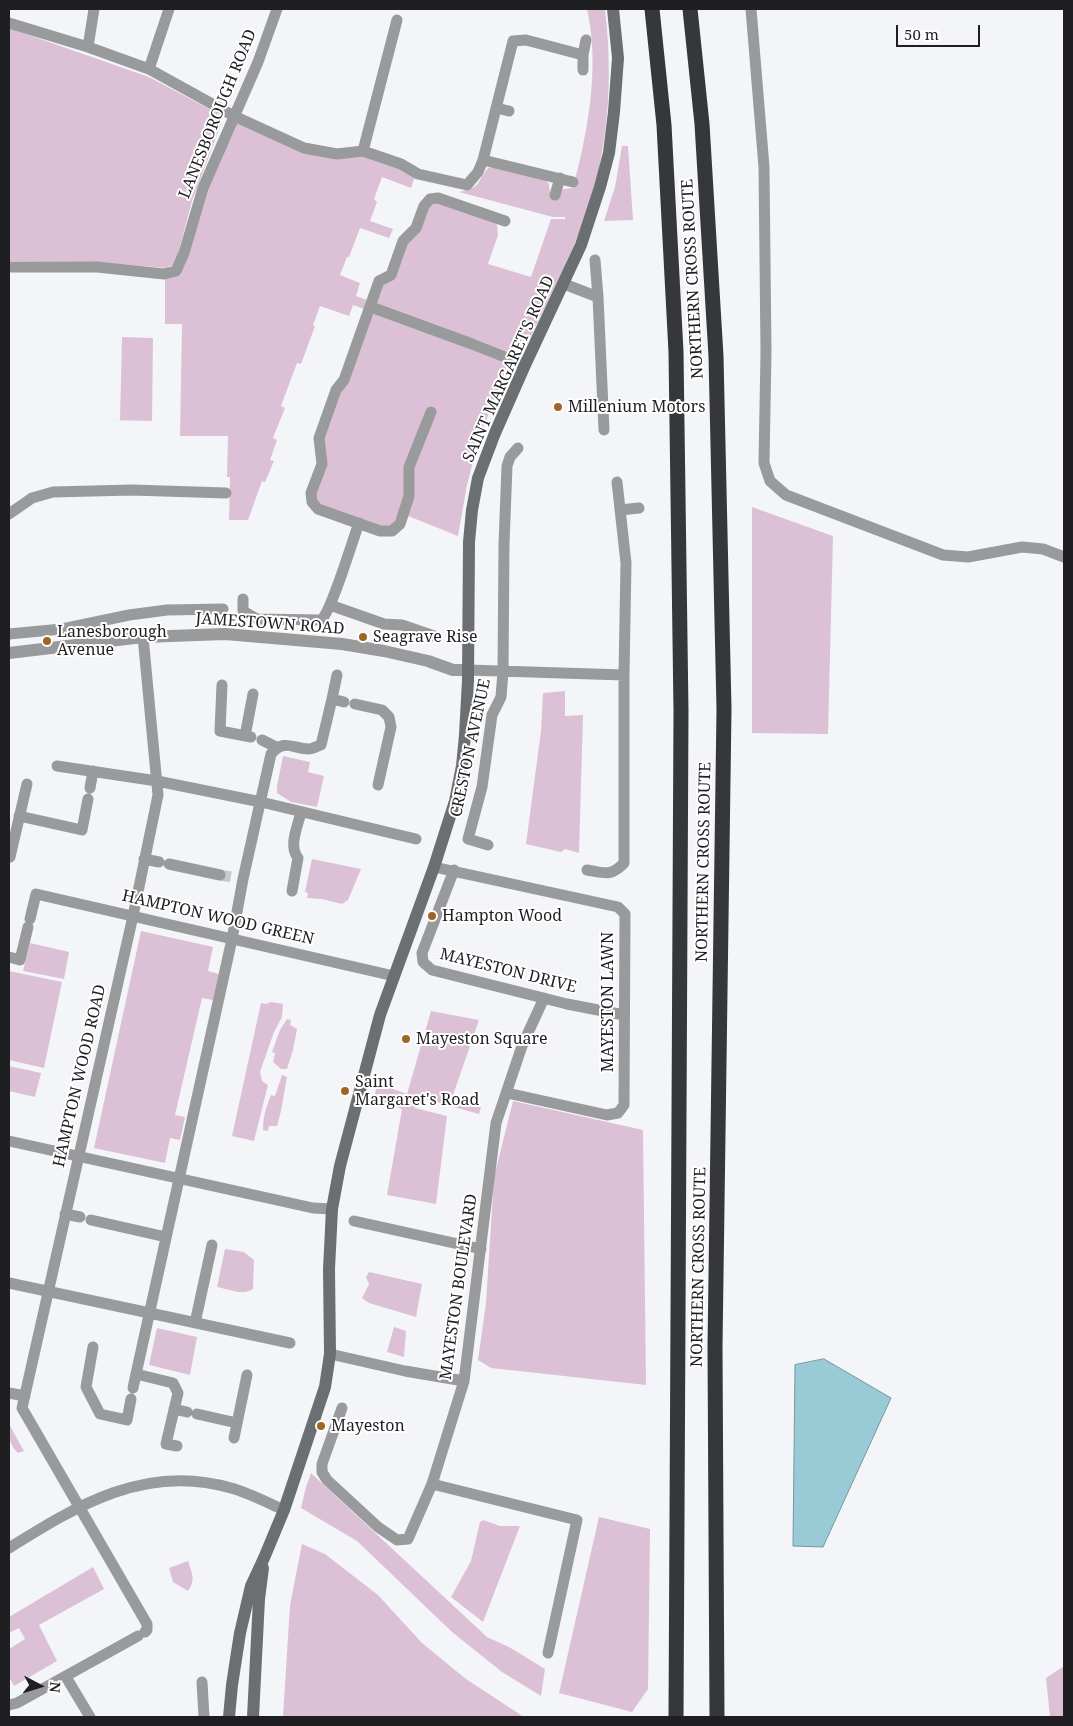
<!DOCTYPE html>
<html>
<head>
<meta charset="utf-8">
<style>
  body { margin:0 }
  #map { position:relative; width:1073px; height:1726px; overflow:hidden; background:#f4f5f9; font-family:"Noto Serif",serif }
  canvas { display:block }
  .frame { position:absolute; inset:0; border:10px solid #1f1f21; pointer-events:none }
  .north { position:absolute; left:15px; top:1661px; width:50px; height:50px; -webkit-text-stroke:4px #fff; paint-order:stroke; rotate:95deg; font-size:14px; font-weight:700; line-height:20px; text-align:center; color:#1f1f21 }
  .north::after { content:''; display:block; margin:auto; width:18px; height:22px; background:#1f1f21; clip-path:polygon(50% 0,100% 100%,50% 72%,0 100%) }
  .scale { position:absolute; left:896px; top:25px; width:84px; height:22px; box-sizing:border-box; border:2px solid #1f1f21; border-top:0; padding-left:6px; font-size:15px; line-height:18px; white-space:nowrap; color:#1f1f21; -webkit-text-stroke:4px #fff; paint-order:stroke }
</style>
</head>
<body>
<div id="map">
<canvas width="1073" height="1726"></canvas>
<div class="frame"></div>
<div class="north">N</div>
<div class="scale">50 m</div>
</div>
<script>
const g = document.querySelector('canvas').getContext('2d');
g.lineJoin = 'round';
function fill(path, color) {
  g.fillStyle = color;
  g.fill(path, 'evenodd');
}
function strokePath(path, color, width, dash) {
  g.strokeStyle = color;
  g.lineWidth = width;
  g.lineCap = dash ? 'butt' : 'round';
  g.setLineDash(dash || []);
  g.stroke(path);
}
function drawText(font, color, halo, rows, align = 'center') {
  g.font = font + ' "Noto Serif",serif';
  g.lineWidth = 4;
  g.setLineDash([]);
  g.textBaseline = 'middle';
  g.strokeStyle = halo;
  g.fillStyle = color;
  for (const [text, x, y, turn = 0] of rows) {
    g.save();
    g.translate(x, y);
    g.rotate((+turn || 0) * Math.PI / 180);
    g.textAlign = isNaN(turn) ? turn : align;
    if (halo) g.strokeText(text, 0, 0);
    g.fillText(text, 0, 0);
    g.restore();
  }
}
const green = new Path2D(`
  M587,9H605C612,70 610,130 594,189C579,243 551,293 528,343L524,348L514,350L479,438L467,485L458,536L403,514L392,531L312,502L320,438L380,281L391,275L403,242L432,203L441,200L490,217L497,225L498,235L488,264L531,277L551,219H565V217H553L459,192C483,186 475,184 488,168L493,167L545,180L549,184L550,193C558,191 566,188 573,188C588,131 600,68 587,9Z
  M9,28L149,77L217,113L222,122L192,201L177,258L173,265L166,268L97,262L9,261Z
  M234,116L304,148L363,151L416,173L411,188L382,177L374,199L377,202L370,221L393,229L389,238L360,228L349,257H347L340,275L360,283L356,296L367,300L364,309L353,305L349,316L320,306L313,325L315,326L301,364L297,363L281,406L285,408L273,438L277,440L270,460L274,461L265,482L262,481L248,520H229L230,477H227L228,436H180L182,324H165V274L176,271Z
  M622,146H628L633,220L604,221L615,187Z
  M122,337L153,338L152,421L108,420H120Z
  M752,507L833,536L828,734L752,733Z
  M565,691V716L583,715L579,853L565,849L561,852L526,844L541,731L543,693Z
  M283,756L310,762L308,772L324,776L317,807L291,802L277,793V786Z
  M312,859L361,869L348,900L342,904L322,899L307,898L308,893L305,892Z
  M141,931L213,947L208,971L219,974L213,1000L202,998L175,1115L185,1117L180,1140L170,1138L165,1163L94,1148Z
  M30,943L69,952L64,979L23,971Z
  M9,971L62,982L44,1068L9,1060Z
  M271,1002L283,1004L282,1017L274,1032L260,1072L262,1081L268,1085L254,1141L232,1136L261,1003L266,1004Z
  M431,1011L479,1020L452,1098L481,1107L479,1114L418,1097L415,1108L447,1116L436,1204L387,1195L402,1109L374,1100L377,1083L407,1094Z
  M287,1019L291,1020L290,1025L297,1029L293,1050L287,1069H281L273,1062L275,1053L272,1052L280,1030Z
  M9,1066L41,1073L35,1097L9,1091Z
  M282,1075L287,1077L281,1111L277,1126H269L268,1131L263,1130C263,1117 266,1107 271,1095L275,1096Z
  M513,1101L643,1130L646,1385L491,1368L478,1360L486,1303L494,1177Z
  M225,1249L244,1252L254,1260L253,1289C244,1296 227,1289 217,1287Z
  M369,1272L422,1284L416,1317L369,1303L362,1298L369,1284L366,1277Z
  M394,1327L406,1331L404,1357L387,1352Z
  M157,1328L197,1337L190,1375L149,1365Z
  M9,1424L24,1451L18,1453C9,1445 9,1436 9,1424Z
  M311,1473L487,1637L509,1647L545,1669L541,1696L502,1672L452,1632L357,1541L301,1508L306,1487Z
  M599,1517L650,1529L648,1689L632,1712L559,1693Z
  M483,1520L500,1526H520L483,1622L451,1597L471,1561L480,1522Z
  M302,1544L325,1554L378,1595L422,1643L466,1679L524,1717H283L290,1605Z
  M188,1561C192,1573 196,1580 188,1591L173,1582L169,1568Z
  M93,1567L104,1589L39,1625L57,1661L14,1686L9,1677V1649L25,1639L19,1628L9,1633V1617Z
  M1064,1666V1717H1050L1046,1678Z`);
const water = new Path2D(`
  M824,1359L891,1398L823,1547L793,1546L795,1365Z`);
const minorTunnel = new Path2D(`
  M220,875L232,877`);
const minor = new Path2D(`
  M751,9L764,167L766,352L764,463L770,481L786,495L943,555L968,557L1022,547L1043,549L1064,557
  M9,23L88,47L149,69L234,116L304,148L337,154L363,151L397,20
  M88,47L94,9
  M149,69L169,9
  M583,70V55L586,40
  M496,108L509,111
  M363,151L401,164L418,174L467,185L478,172L483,160L513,41L526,40L583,55
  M483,160L573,182
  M555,195L560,178
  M595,260L598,297L604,430
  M9,267H97L164,274L176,271L184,253L203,188L258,62L277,9
  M564,284L598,297
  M371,307L472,344L525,365
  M431,412L409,467V496L400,524L392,531H380L318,509L312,502L311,493L322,464L319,438L336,390L344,380L379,281L391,275L403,241L416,228L424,206L430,199L438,198L505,221
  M620,510L639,508
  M9,514L32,498L53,492L132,490L226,493
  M243,599V611L257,619L321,620C331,613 353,539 359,523
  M330,605L384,624L402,625L437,637
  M9,634L62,629L129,615L167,610L223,609
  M143,637L158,795L133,916L22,1408L147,1624V1630L145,1632
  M468,670L624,675
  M222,685L220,731L251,737
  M332,699L337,675
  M355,704L382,710L389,717L391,727L378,785
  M245,736L253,694
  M262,740L276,747
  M57,766L157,781L261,802L416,839
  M90,788L93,771
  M19,816L82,830L88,799
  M488,845L468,839L482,787L492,715L501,697L503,672L504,544L507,466L510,457L518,448
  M10,857L27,784
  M144,859L159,862
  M169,864L220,875
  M434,867L618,907L625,914L624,1105L618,1113L607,1115L507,1093
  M454,870L422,953L423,962L432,970L567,1004L624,1015
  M587,870C604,873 611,877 624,863V675L626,563L617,482
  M292,891L298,858C288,846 298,826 301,812
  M30,919L36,894L394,976
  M9,957L20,960L28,927
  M9,1141L313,1208L332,1209
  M65,1214L80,1217
  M91,1220L166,1237
  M354,1221L481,1249
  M9,1283L290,1343
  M195,1323L212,1245
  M93,1347L86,1387L100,1414L127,1420L131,1399
  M330,1354L405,1371L464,1381
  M133,1388L136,1374
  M9,1393L25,1396
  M342,1408L322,1464V1472L327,1480L378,1527L397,1540L408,1539L432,1484L464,1381L496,1123L522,1046L544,998
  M174,1409L187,1412
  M197,1414L237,1423
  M234,1438L247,1375
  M177,1446L166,1444L178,1393L173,1383L136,1374L232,939L243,879L271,754C284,738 293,749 309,749C313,749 317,746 321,745L332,699L344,702
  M432,1484L577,1520L548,1653
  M9,1548C78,1505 146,1463 231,1488C249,1493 266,1502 284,1510
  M66,1677L90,1717
  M202,1682L204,1717
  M9,1705L17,1703L138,1636`);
const tertiary = new Path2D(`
  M9,653L143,637L225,634L342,644L384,651L428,661L453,670H468`);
const secondary = new Path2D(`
  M229,1717L232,1685L240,1633L251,1586L264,1558L284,1510L325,1387L330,1354L329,1269L332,1209L340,1166L380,1015L434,867L455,801L462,766L465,735L468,680L469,542L472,510L478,478L495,433L525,365L581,245L600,187L609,153L614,112L618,58L613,9
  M253,1717L259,1599L263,1568`);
const motorway = new Path2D(`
  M652,9L664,125L676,352L681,711L676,1717
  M690,9L702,124L716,356L724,709L715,1346L717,1717`);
const markers = [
  [558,407,5,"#9f6524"],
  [363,637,5,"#9f6524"],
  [47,641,5,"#9f6524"],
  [432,916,5,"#9f6524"],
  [406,1039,5,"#9f6524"],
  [345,1091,5,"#9f6524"],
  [321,1426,5,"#9f6524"]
];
const streetNames = [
  ["LANESBOROUGH ROAD",218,114,-68],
  ["NORTHERN CROSS ROUTE",693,279,-93],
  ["SAINT MARGARET'S ROAD",509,369,-66],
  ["JAMESTOWN ROAD",270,624,4],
  ["CRESTON AVENUE",471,748,-78],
  ["NORTHERN CROSS ROUTE",704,862,-89],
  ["HAMPTON WOOD GREEN",218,918,13],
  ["MAYESTON DRIVE",508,971,14],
  ["MAYESTON LAWN",608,1002,-90],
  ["HAMPTON WOOD ROAD",80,1076,-77],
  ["NORTHERN CROSS ROUTE",699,1267,-89],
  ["MAYESTON BOULEVARD",459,1287,-82]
];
const poiNames = [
  ["Millenium Motors",568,407],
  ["Lanesborough",57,632],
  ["Avenue",57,650],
  ["Seagrave Rise",373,637],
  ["Hampton Wood",442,916],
  ["Mayeston Square",416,1039],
  ["Saint",355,1082],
  ["Margaret's Road",355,1100],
  ["Mayeston",331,1426]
];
fill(green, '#dcc1d6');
fill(water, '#98cbd6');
strokePath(water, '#7497a0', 1);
strokePath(minorTunnel, '#c9cace', 11, [11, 5.5]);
strokePath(minor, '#989a9b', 11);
strokePath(tertiary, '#989a9b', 12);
strokePath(secondary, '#6c6f71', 12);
strokePath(motorway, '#35373a', 15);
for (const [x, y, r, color] of markers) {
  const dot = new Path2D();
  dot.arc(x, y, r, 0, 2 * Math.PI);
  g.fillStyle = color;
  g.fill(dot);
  strokePath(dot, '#fff', 2);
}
drawText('16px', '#1f1f21', '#fff', streetNames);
drawText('16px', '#1f1f21', '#fff', poiNames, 'left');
</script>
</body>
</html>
